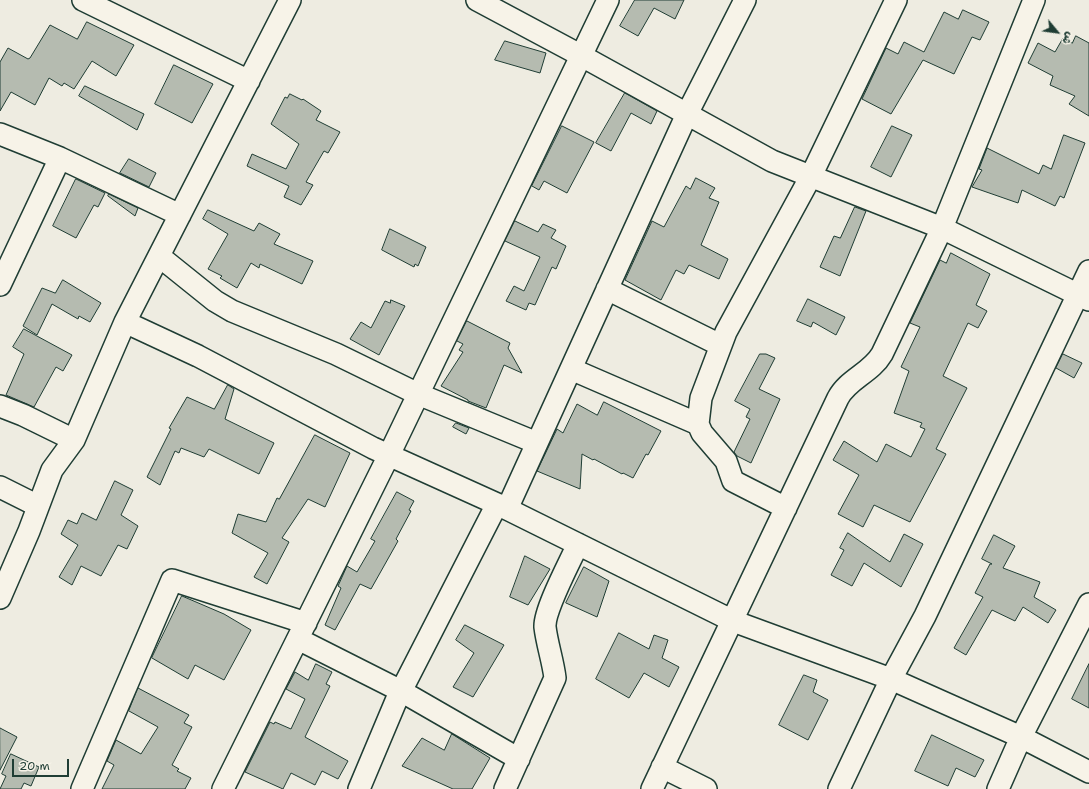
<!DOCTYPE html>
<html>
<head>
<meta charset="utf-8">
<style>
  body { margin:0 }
  #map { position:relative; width:1089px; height:789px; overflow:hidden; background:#eeece1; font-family:"Shantell Sans","Playpen Sans Arabic",sans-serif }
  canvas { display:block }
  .north { position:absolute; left:1037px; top:12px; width:40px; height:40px; -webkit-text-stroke:3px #f7f3e8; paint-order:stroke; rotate:119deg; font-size:11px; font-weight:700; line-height:16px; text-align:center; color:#1f3d34 }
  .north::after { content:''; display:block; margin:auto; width:14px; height:18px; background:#1f3d34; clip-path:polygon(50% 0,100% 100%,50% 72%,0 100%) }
  .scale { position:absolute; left:12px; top:759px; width:57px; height:18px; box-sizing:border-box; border:2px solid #1f3d34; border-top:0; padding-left:5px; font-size:12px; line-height:14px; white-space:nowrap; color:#1f3d34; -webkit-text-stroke:3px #f7f3e8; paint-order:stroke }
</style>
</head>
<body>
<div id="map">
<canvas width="1089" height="789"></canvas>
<div class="north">ش</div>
<div class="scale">20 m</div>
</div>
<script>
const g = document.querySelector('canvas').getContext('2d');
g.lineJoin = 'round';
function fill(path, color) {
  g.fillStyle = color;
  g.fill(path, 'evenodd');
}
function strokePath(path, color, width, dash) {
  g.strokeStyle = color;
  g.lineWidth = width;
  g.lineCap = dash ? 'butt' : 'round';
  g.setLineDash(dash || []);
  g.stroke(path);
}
const building = new Path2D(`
  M635,0H684L675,19L654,8L638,36L620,26Z
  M963,10L989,22L980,40L972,37L954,74L923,60L891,114L862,99L886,48L898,54L904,42L924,52L944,12L958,19Z
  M87,22L134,45L116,76L92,61L74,89L64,83L62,86L49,78L35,105L11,92L0,111V62L8,48L28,59L30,58L50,25L77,39Z
  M1076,36L1089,43V116L1069,104L1075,96L1050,85L1053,76L1028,63L1038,43L1055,52L1063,38L1072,43Z
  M505,41L546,53L540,73L495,60Z
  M174,65L213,84L192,123L155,104Z
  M85,86L144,114L137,130L79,96Z
  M625,93L657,111L651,124L631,113L611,151L596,143Z
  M290,94L302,100L303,99L321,111L316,120L340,132L328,153L324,151L306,182L313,185L301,205L284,197L289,186L247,166L252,154L286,169L299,144L271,124L285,97L287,98Z
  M562,126L594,142L567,193L544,181L539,190L532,186Z
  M892,126L912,135L891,177L871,167Z
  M1064,135L1085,143L1064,198L1060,196L1055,206L1022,190L1018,203L972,187L982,170L979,169L987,148L1039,174L1043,165L1051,169Z
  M129,159L156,173L149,187L120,173Z
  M696,178L715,188L709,198L719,202L701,245L728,259L719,279L689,265L684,274L676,270L661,300L625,280L652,221L664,227L686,186L690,189Z
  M76,179L105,193L98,207L94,205L76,238L53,226Z
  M109,194L138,208L135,216L108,196Z
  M855,207L866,211L840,276L820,267L834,236L840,238Z
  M208,210L254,231L259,223L280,234L274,244L313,261L302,284L260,264L259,268L251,263L237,288L220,278L222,276L208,269L228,234L203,219Z
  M515,221L538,232L543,224L556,230L551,238L566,246L556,269L552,267L535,305L529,303L526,310L506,301L514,286L524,291L540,257L505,241Z
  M390,229L426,247L418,266L415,264L414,267L382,250Z
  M951,253L990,274L976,305L987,311L978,328L968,323L943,376L967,388L936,449L946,454L910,522L874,505L863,527L838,514L859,475L833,460L844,441L877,462L886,444L911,457L925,429L920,427L922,423L894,413L909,371L901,367L920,327L910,323L940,260L946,263Z
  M63,280L101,303L90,322L79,316L78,319L52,304L37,335L23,326L42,288L55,293Z
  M808,299L845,317L836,335L813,322L811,327L797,321Z
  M391,300L405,306L379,355L350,339L361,322L371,328L385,301L390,303Z
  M467,321L510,343L508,348L522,373L504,365L486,408L468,401V400L441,386L463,352L459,350L463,344L457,341Z
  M24,329L72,355L63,371L56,367L34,407L6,395L24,354L13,347Z
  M760,354H766L775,358L759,389L780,399L751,463L737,456L734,452L750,419L746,417L750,409L735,401Z
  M1063,354L1082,363L1074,378L1056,368Z
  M228,385L234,389L225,419L274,443L259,474L209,449L204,457L181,448L179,453L175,451L160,485L147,477L171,429L169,428L187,397L214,409Z
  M604,402L661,431L648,455L646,454L633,478L623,473L622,474L594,459L593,460L582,454L580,489L537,471L557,429L563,433L577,404L597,415Z
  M456,423L469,428L466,434L453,427Z
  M315,435L350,453L325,507L308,499L282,538L289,542L267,584L254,577L268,553L232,533L238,514L266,522L277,498L279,499Z
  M115,481L133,490L121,515L138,526L127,549L118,545L101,576L81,566L72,585L59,577L78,545L61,534L68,520L77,524L82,513L96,520Z
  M397,492L414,501L409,510L411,511L396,539L398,541L371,589L360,584L335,630L325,625L341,588L338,586L347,566L357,572L375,541L371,539Z
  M848,533L890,562L904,534L923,544L901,587L864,563L852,586L831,575L844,550L840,548Z
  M994,535L1015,546L1003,568L1040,582L1034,597L1056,610L1048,623L1023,607L1015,621L992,610L966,655L954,648L983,597L975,593L990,564H992L982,559Z
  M525,556L550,569L528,605L510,597Z
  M584,567L609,581L597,617L566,603Z
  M182,596L224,614L251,630L224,680L195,665L188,679L152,658Z
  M465,625L504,645L473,697L453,687L474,653L456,640Z
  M619,633L649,649L654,635L668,640L662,658L679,667L669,687L644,673L629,698L596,679Z
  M316,664L332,672L326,684L330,686L305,737L348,761L338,779L322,771L315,785L291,773L283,789L245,772L270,722L274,724L275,722L291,729L305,699L286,689L295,672L308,680Z
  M1089,664V708L1072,699Z
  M804,675L817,680L813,692L828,700L808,740L779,725Z
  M138,688L189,715L184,723L192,727L172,765L179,769L177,771L191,778L185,789H102L114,765L107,761L116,740L141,754L158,727L129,711Z
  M0,728L17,737L0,770Z
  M452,734L490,758L472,789H453L402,766L422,738L444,750Z
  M932,735L984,760L975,777L956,768L948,786L915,771Z
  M11,754L39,767L31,786L24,783L21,789H0L6,776L2,774Z`);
const minor = new Path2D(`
  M83,0L249,81
  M477,0L580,55L772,161L942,228L1089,300
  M0,134L60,158L180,215
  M159,256L215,301L232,311L336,354L418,394L537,443
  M0,285L60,158
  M607,289L720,345
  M125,322L198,356L373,448L497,504L733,621L891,679L1021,737L1089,772
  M571,369L698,424
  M0,406L23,415L74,440
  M0,487L38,506
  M786,508L733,481L726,461L702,433L698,424L701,398L726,332L811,176L896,0
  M507,509L687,114L745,0
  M0,598L29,531L52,470L74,440L125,322L290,0
  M298,639L401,691L519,759
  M662,767L706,789
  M82,789L172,580L306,623
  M223,789L389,455L608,0
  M359,789L396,701L497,504
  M505,789L555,678C553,661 547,644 545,627C544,610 570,562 578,544
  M652,789L838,398C848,379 871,373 882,354L942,228L1034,0
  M839,789L891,679L925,616L1089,271
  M998,789L1021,737L1089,604`);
fill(building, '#b5bbb0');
strokePath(building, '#1f3d34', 1);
strokePath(minor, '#1f3d34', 24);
strokePath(minor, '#f7f3e8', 21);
</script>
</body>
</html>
